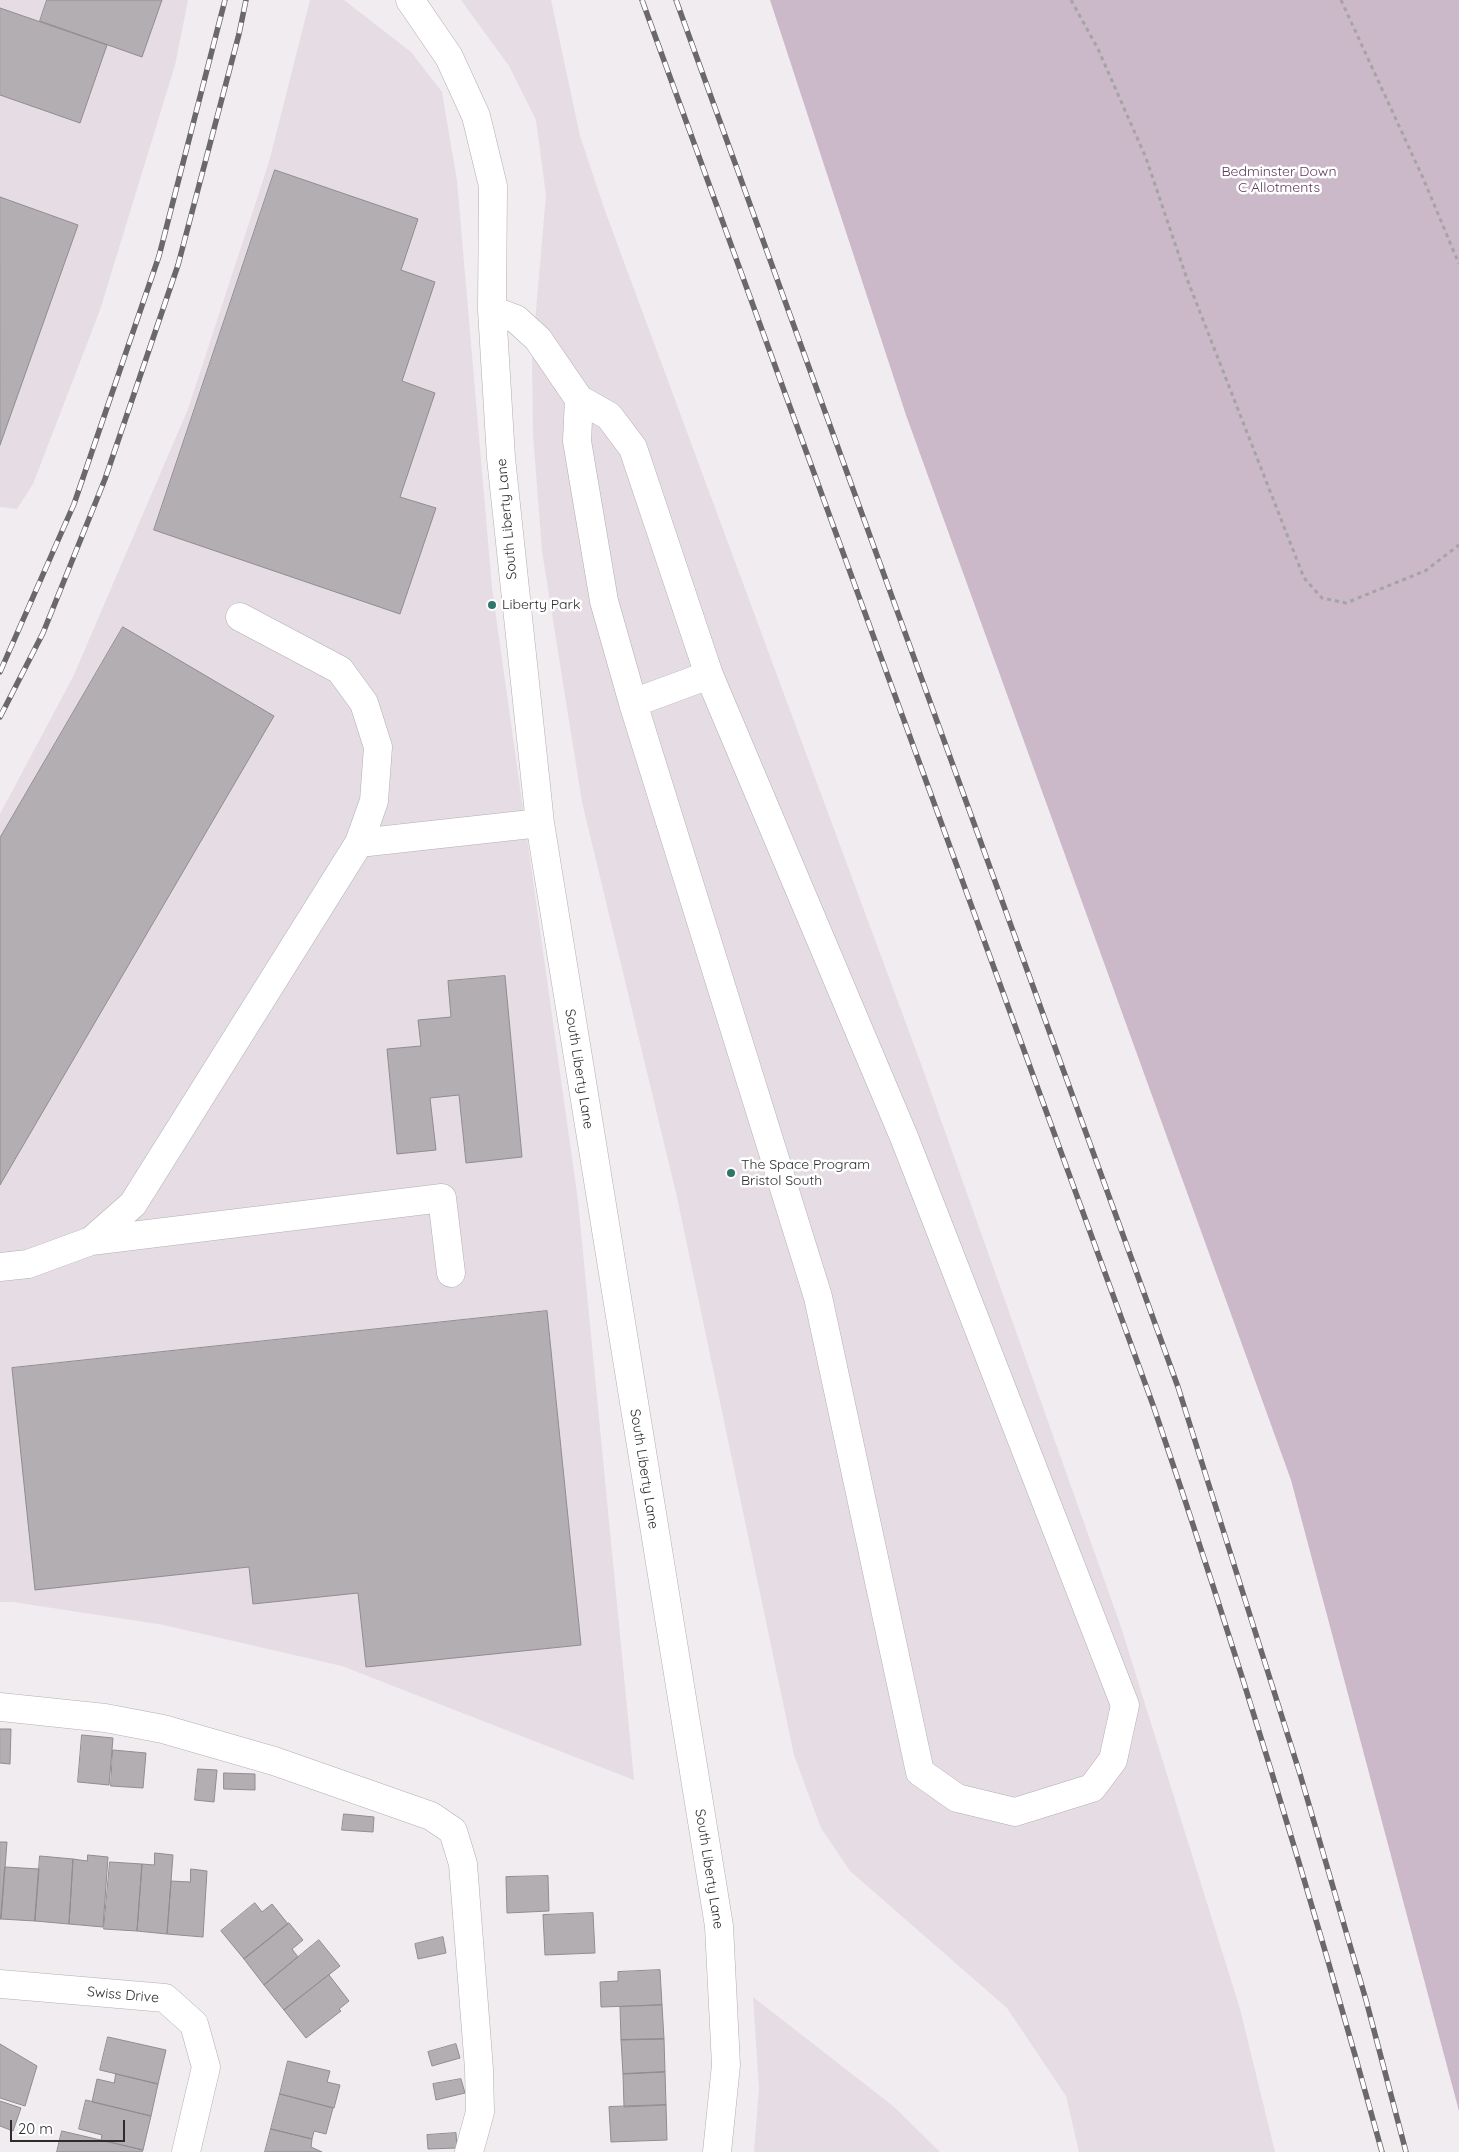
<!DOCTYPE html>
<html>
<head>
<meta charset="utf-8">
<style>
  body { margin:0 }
  #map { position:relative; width:1459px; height:2152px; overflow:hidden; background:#f0ecef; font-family:Quicksand,sans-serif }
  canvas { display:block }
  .scale { position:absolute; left:10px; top:2120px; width:115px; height:22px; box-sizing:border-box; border:2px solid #2d2c2d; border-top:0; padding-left:6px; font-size:15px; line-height:18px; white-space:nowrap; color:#2d2c2d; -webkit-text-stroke:4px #fff; paint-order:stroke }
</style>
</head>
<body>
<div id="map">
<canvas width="1459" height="2152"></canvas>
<div class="scale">20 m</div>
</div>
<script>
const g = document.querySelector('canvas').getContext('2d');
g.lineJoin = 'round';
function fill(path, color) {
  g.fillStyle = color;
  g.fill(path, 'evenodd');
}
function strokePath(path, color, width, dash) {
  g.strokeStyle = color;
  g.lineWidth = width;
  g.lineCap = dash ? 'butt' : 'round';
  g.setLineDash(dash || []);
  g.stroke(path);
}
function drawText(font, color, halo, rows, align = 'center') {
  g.font = font + ' Quicksand,sans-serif';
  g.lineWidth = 5;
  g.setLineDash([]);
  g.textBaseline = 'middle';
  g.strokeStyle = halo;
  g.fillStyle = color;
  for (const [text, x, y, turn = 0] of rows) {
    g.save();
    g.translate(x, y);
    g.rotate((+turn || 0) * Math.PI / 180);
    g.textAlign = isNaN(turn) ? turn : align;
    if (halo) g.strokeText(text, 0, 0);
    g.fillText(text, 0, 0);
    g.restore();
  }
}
const built = new Path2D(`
  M0,0H188L175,65L100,310L33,484L17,509L0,507Z
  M310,0H344L411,52L442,92L457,181L492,588L578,1201L634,1780L342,1666L164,1625L13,1602H0V814L73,677L188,409L269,162Z
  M461,0H551L580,136L604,208L921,1064L1121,1627L1240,2009L1275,2152H1079L1066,2096L1007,2008L850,1871L821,1828L794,1755L677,1197L582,802L542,551L533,434L532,357L546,195L536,120L509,66Z
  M753,1997L893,2106L940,2152H754L759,2089Z`);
const green = new Path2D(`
  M770,0H1459V2111L1291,1480L906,415Z`);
const building = new Path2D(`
  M47,0H162L142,57L40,21Z
  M0,8L107,45L80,123L0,95Z
  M275,170L418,219L401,270L435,282L402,381L435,393L400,497L436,508L400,614L154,530Z
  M0,197L78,225L0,445Z
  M123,627L274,716L0,1185V838Z
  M505,976L522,1157L466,1163L459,1095L430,1098L436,1150L397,1154L387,1049L421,1046L418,1020L451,1017L448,981Z
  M547,1311L581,1645L366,1667L358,1593L253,1604L249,1567L35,1590L12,1368Z
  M0,1729H11L10,1764L0,1763Z
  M82,1735L113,1738L109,1785L78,1782Z
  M113,1750L146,1753L143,1788L111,1786Z
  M198,1769L217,1770L214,1802L195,1800Z
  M224,1773L255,1774V1790L224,1789Z
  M344,1814L374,1817L373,1832L342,1830Z
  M0,1842H7L1,1919H0Z
  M155,1853L173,1855L167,1934L137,1931L142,1864L154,1865Z
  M88,1855L108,1857L103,1927L69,1924L73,1859L87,1861Z
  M40,1856L73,1859L69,1924L35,1921Z
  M110,1862L142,1864L137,1931L104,1929Z
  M5,1867L39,1869L35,1921L1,1919Z
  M191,1869L207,1871L203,1937L167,1934L171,1881L190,1882Z
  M548,1876L549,1911L507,1913L506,1877Z
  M255,1903L262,1912L272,1904L288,1924L244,1959L221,1931Z
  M593,1913L595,1953L545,1955L543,1915Z
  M289,1923L303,1940L292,1949L298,1957L264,1985L244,1959Z
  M443,1937L446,1953L418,1959L415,1944Z
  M319,1940L340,1966L284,2010L264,1985Z
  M660,1970L662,2005L601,2007L600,1982L618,1981V1972Z
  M329,1975L349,2001L339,2009L341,2011L306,2038L284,2010Z
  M662,2005L664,2039L621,2040L620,2007Z
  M108,2037L166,2050L158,2084L100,2070Z
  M664,2039L665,2072L623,2074L621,2040Z
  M0,2044L37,2066L25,2106L0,2098Z
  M456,2044L460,2058L432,2066L428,2052Z
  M288,2061L330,2071L327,2082L340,2085L334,2108L280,2094Z
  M665,2072L666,2105L624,2107L623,2074Z
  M116,2074L158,2084L151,2116L92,2102L97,2079L114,2083Z
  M461,2079L465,2093L436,2100L433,2084Z
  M280,2094L333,2108L326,2134L314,2131L312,2139L271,2129Z
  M86,2100L151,2116L143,2150L101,2140L102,2135L79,2129Z
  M0,2101L21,2108L13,2131L0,2126Z
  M666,2105L667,2140L611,2142L609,2107Z
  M271,2129L312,2139L311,2147L322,2152H265Z
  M62,2131L143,2150L142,2152H57Z
  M456,2133L457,2148L428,2149L427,2135Z`);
const path = new Path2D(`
  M1071,0L1098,49L1146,158L1187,279L1304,578L1322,598L1346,603L1425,571L1459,545
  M1341,0L1423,178L1459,264`);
const minor = new Path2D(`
  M410,0L449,57L476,116L493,186L492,310L501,458L540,823L719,1926L726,2065L717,2152
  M492,310L516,319L538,339L579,399L609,416L633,448L709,675L633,703L604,601L577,441L579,399
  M633,703L818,1297L920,1772L957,1798L1015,1812L1092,1788L1113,1760L1125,1705L904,1137L709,675
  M359,843L540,823
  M91,1241L442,1198L451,1273
  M0,1267L28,1264L91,1241L133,1204L359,843L374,801L378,747L364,703L340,670L240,617
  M0,1707L105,1718L163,1729L274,1761L431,1816L453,1831L463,1864L479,2069L480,2112L469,2152
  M0,1984L165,1998L194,2024L206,2067L186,2152`);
const rail = new Path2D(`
  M642,0L1153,1405C1237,1652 1313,1901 1382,2152
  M676,0L1178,1387L1300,1774L1366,2000L1406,2152
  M0,672L74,504L159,256L225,0
  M0,717L43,633L105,479L178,265L239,34L246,0`);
const markers = [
  [492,605,5,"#30756a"],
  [731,1173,5,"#30756a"]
];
const parkNames = [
  ["Bedminster Down",1279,172],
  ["C Allotments",1279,188]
];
const streetNames = [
  ["South Liberty Lane",507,519,-95],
  ["South Liberty Lane",579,1069,81],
  ["South Liberty Lane",644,1469,81],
  ["South Liberty Lane",709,1869,81],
  ["Swiss Drive",123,1995,5]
];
const poiNames = [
  ["Liberty Park",502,605],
  ["The Space Program",741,1165],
  ["Bristol South",741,1181]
];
fill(built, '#e6dce4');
fill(green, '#cbb8c8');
fill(building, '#b2aeb1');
strokePath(building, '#908d90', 1);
strokePath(minor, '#b2afb1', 29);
strokePath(path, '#a6a3a5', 3, [4, 4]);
strokePath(minor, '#fff', 28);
strokePath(rail, '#6a6869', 5.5);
strokePath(rail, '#fff', 4, [11]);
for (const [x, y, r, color] of markers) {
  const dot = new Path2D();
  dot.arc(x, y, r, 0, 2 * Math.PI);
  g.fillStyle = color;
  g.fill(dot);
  strokePath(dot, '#fff', 2);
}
drawText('14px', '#5e395a', '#fff', parkNames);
drawText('14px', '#2d2c2d', '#fff', streetNames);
drawText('14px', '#2d2c2d', '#fff', poiNames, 'left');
</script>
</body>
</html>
